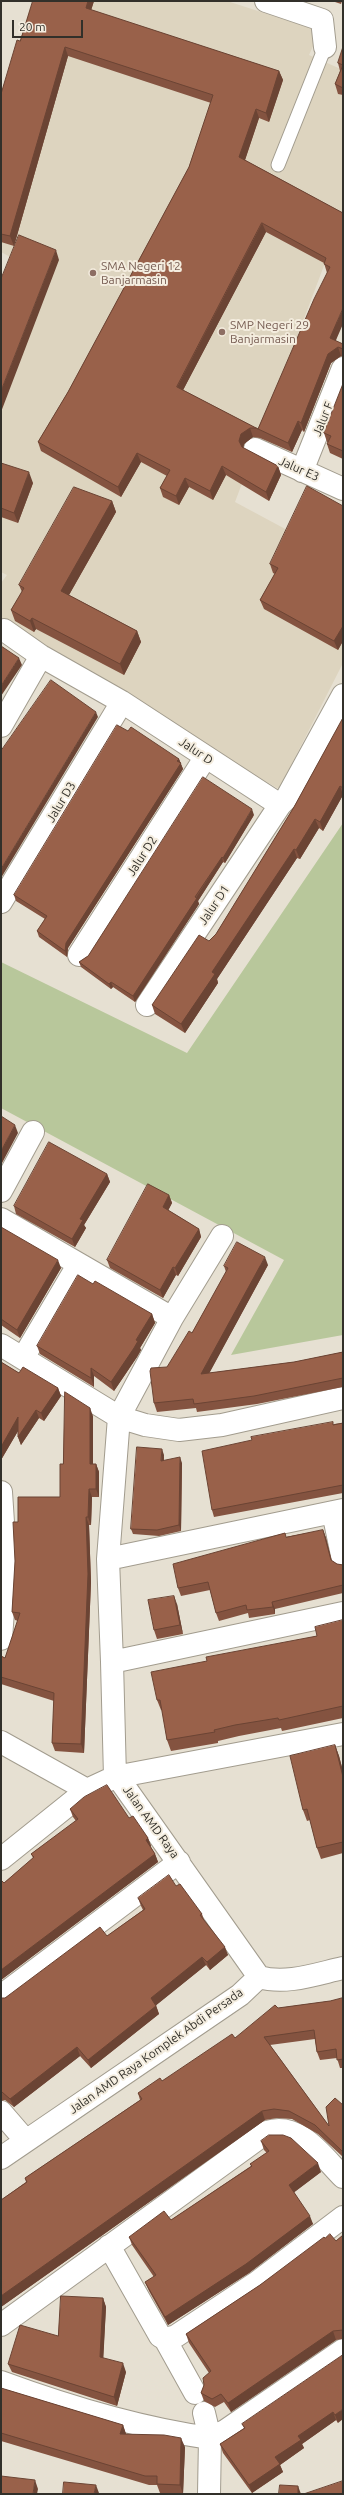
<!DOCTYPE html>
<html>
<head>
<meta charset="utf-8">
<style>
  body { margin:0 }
  #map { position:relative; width:344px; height:2495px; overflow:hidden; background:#e6e0d2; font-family:Ubuntu,sans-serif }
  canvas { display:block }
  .frame { position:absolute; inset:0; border:2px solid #32302a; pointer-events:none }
  .scale { position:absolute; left:12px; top:20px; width:71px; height:18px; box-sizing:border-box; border:2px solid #32302a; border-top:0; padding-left:5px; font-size:12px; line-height:14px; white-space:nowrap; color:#32302a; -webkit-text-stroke:3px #f4eddf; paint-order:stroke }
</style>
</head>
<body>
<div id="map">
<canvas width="344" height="2495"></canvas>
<div class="frame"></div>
<div class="scale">20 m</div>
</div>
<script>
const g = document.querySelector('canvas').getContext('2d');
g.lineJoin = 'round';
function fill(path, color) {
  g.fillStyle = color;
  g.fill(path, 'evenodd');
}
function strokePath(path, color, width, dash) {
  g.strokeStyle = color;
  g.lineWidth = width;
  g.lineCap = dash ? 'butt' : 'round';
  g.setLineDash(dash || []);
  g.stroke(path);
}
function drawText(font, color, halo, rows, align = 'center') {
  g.font = font + ' Ubuntu,sans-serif';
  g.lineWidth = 4;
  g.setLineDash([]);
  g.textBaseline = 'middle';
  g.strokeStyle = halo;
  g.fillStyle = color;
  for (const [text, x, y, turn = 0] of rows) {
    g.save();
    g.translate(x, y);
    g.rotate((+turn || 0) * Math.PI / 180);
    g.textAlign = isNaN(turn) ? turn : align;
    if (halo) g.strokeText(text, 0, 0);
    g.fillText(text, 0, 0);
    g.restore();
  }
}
const built = new Path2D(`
  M32,1H227L320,31L309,55L343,70V215L235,502L343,560V663L279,789L106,690L1,635V583L7,575L1,572V288L14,259L1,252V100Z`);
const green = new Path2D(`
  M343,823V1335L231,1355L284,1260L1,1108V962L187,1053Z`);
const service = new Path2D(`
  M278,165L325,47`);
const minor = new Path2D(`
  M266,1L322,20L325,47
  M255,449L343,489
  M302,471L343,368
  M4,630L41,656L122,702L280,805L286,799L343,695
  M1,726L41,656
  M1,902L122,702
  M79,955L205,758
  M147,1005L280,805
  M1,1191L33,1132
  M1,1219L172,1318
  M1,1345L119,1417L172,1318L222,1236
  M23,1358L78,1265
  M1,1492L6,1568L1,1639
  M333,1512L343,1560
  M108,1559L119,1417L145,1425L179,1430L222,1425L343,1398
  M112,1662L108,1559L343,1510
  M1,1742L87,1790
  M117,1776L259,1977
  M115,1777L112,1662L343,1613
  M1,1859L87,1790L115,1777L343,1734
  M1,1996L179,1862
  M1,2112L26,2141
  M1,2158L240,1995L259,1977C286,1985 316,1974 343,1968
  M109,2246L160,2336L165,2339L176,2336L256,2283L343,2217
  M1,2325L267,2132C299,2121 323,2157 343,2177
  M165,2339L195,2393
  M1,2382C69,2407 138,2428 210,2438L209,2494
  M204,2413L210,2438L225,2431L343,2350`);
const wall = new Path2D(`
  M33,1H94L91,10L279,71L283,80L269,122L259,118L245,160L343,213L336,341L343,344V357L341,356L331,363L304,432L302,430L292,452L260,438L253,437L244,444L243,448L278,466L281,475L269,501L226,475L213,500L189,487L179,505L163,497L160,488L167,476L141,462L121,497L41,451L38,442L68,392L189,167L211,103L68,56L14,246L1,242V94L20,41ZM266,232L324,263L327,273L258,429L183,390Z
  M332,1H342L341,4Z
  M343,47V95L338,94L335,84L340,71L338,63Z
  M343,384V459L330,453L327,444L328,442H327L324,433Z
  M1,463L33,483L18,523L1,517Z
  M112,501L116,512L69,595L137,631L141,642L124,675L36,629L34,632L15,621L11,610L22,592L19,585Z
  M343,506V641L338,650L264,609L260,600L275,574L273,573L270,564Z
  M343,718V795L323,831L319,828L300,859L297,858L217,979L218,983L185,1033L155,1014L152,1005L216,934L294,807Z
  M128,731L179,759L183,769L68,948L67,957L39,937L37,931L45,919L16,901L14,895Z
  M254,815L225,863L223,862L198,901L199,904L135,1002L113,987L111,989L81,967L79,962L88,956Z
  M107,1174L110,1182L84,1225L86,1228L75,1247L16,1214L14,1206Z
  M169,1195L172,1203L168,1210L199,1229L201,1237L178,1276L176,1275L163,1298L110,1268L107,1260Z
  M1,1227L61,1268L20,1338L1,1325Z
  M268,1265L209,1373L294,1362L343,1352V1387L257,1404L197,1412L196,1408L157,1412L154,1403L167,1367L192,1333L226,1272L224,1266Z
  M93,1284L152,1314L155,1323L140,1348L141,1350L137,1357L114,1391L94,1376V1387L40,1354L37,1346Z
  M1,1362L19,1373L58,1388L61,1396L44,1421L39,1418L21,1445L18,1437V1431L1,1460Z
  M93,1416V1464H96L99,1472V1497H92L91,1525H89L91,1582L84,1753L55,1751L52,1743L54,1701L1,1684V1656L5,1658L18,1621L15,1620L12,1612L18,1522L60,1497L63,1464Z
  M343,1423V1493L214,1517L212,1510L334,1424Z
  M164,1455V1461L182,1463L181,1531L159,1536L133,1534L131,1529Z
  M323,1530L326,1538L332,1561L337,1564L343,1565V1593L275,1609V1614L249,1618L248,1613L219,1621L216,1613L210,1590L181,1596L178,1588L286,1537Z
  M177,1604L183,1634L157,1639L154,1630Z
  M343,1620V1718L282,1731L281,1728L239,1736L218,1741V1743L171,1751L167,1740L162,1710H161L157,1700L207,1661L317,1636Z
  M335,1745L339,1756L343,1771V1853L321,1859L317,1848L310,1820L307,1821L303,1810Z
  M70,1809L129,1818L148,1838L151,1846V1847L155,1854L158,1862L1,1980V1880L4,1883L33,1858L31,1854L76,1821L73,1817Z
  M176,1886L202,1914L204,1920L228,1955L210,1970L206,1965L156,2005L159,2014L91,2068L80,2056L14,2107L5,2100L1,2101V1998H5L107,1936L143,1910L141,1906L138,1898Z
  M343,1998V2068H340L337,2058L320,2060L317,2052L315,2039L270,2045L329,2126L343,2105V2157L318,2134L292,2119L277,2118L265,2120L1,2307V2200L26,2182L25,2178L140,2100L138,2093L162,2081L235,2038L278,2008L330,2001Z
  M261,2141L321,2172L294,2192L313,2224L249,2273L168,2325L149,2291L145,2282L154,2277L132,2245L129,2237L171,2220L251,2166L250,2164L267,2153L264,2150Z
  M343,2235V2339L336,2340L231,2412L224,2402L215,2407L204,2401L201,2393L209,2373L189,2343L186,2334L260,2285L325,2238L336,2241Z
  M103,2298L106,2307L103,2358L126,2372L117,2406L12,2372L8,2364L58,2336Z
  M343,2355L338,2423L336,2420L302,2444L304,2448L280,2465L283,2472L252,2493L223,2453L220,2444L244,2428L242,2424Z
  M1,2388L123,2425L126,2434L185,2447L183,2494L160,2493L157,2485H149L1,2441Z`);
const shadedWall = new Path2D(`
  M88,1H94L89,17L86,8Z
  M65,47L68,56L14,246L10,236Z
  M279,71L283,80L269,122L266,113Z
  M256,109L259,118L243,166L239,157Z
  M262,223L266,232L180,396L177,387Z
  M56,250L59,260L1,412V391Z
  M343,308V324L333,347L330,338Z
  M338,347L341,356L331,363L304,432L301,423L328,354Z
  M298,421L302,430L292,452L288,443Z
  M250,428L253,437L244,444L243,450L239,441L241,434Z
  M137,453L141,462L121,497L118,487Z
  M222,466L226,475L213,500L210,491Z
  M278,466L281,475L269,501L266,492Z
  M29,472L33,483L18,523L14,513Z
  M185,478L189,487L179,505L176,496Z
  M112,501L116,512L65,602L61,591Z
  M32,618L36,629L34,632L30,621Z
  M343,626V641L338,650L334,641Z
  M137,631L141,642L124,675L120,664Z
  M19,658L22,665L1,696V686Z
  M96,712L98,717L1,878V869Z
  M179,759L183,769L68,948L67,957L65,951L66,943Z
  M340,786L343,795L323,831L320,822Z
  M252,809L254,815L225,863L223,858Z
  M315,819L319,828L300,859L296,850Z
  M294,849L297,858L217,979L218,983L185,1033L181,1024L212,972Z
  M222,857L223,862L198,901L199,904L135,1002L133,996Z
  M111,982L113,987L111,989L109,984Z
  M15,1125L18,1133L1,1165V1151Z
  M107,1174L110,1182L84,1225L86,1228L75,1247L72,1239L80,1219Z
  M169,1195L172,1203L166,1215L163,1207Z
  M199,1229L201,1237L178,1276L175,1268Z
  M265,1257L268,1265L204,1383L201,1374Z
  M58,1260L61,1268L20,1338L17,1330Z
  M173,1267L176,1275L163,1298L160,1290Z
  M152,1314L155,1323L140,1348L141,1350L137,1357L114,1391L111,1382Z
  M91,1368L94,1376V1387L91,1378Z
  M58,1388L61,1396L44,1421L41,1413Z
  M90,1408L93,1416V1472L90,1464Z
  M36,1410L39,1418L21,1445L18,1437Z
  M18,1417L21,1426L1,1460V1447Z
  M162,1449L164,1455L163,1467L161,1461Z
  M180,1457L182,1463L181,1531L179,1525Z
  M96,1464L99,1472V1497L96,1489Z
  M89,1489L92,1497L91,1525L88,1517Z
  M86,1517L89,1525L91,1582L84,1753L81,1744Z
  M323,1530L326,1538L333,1568L331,1560Z
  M174,1596L177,1604L183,1634L180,1625Z
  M272,1602L275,1609V1614L273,1607Z
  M335,1745L339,1756L343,1771V1777Z
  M148,1838L151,1846L149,1848L146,1840Z
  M155,1854L158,1862L1,1980V1970Z
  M225,1947L228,1955L210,1970L207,1962Z
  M202,1957L206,1965L154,2007L151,1998Z
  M156,2006L159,2014L91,2068L88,2060Z
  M77,2047L80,2056L14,2107L10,2099Z
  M262,2111L265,2120L1,2307V2296Z
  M318,2163L321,2172L292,2194L289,2185Z
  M310,2216L313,2224L249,2273L168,2325L165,2317Z
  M103,2298L106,2307L103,2365L100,2357Z
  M333,2331L336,2340L231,2412L228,2403Z
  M123,2363L126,2372L117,2406L114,2397Z
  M343,2409V2419L338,2423L335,2415Z
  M333,2412L336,2420L302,2444L304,2448L280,2465L283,2472L252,2493L249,2485L275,2457L298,2436Z
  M123,2425L126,2434H120Z
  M181,2438L185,2447L183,2494L180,2485Z
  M35,2480L38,2489L37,2494H33Z
  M96,2485L99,2493V2494H94Z
  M298,2486L301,2494H298Z`);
const building = new Path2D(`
  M33,1H88L86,8L279,71L266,113L256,109L239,157L343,213V308L330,338L343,344V349L338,347L328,354L301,423L298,421L288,443L256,428H250L241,434L239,441L242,447L278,466L266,492L222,466L210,491L185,478L176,496L160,488L170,470L137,453L118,487L38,442L68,392L189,167L213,95L65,47L10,236L1,234V94L17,40L20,41ZM262,223L326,258L324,264L330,267L314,299L258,429L177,387Z
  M343,47V88L335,84L343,65L338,63Z
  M19,235L56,250L1,391V279Z
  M343,384V451L327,444L331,436L324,433Z
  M1,463L29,472L14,513L1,508Z
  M307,486L343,506V626L334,641L260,600L278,568L270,564Z
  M74,487L112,501L61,591L137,631L120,664L32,618L30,621L11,610L24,588L19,585Z
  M1,646L19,658L1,686Z
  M51,680L96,712L1,869V751Z
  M343,718V788L340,786L320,822L315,819L296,850L294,849L212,972L215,974L181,1024L152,1005L199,935L209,941L216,934L294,807Z
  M117,725L128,731L131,727L179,759L177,761L181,763L66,943L65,951L37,931L47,916L14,895Z
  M203,777L252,809L223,858L222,857L195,897L197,898L133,996L111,982L109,984L79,962L88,956Z
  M1,1116L15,1125L1,1151Z
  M49,1142L107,1174L80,1219L83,1220L72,1239L14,1206Z
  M148,1184L169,1195L163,1207L199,1229L175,1268L173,1267L160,1290L107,1260Z
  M1,1227L58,1260L17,1330L1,1319Z
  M237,1242L265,1257L201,1374L294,1362L343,1352V1378L254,1396L194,1404L193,1399L154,1403L150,1371L151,1368L167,1367L189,1331L192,1333L228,1268L224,1266Z
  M78,1275L93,1284L95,1281L152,1314L136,1340L138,1341L134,1348L111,1382L91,1368V1378L37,1346Z
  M1,1362L19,1373L23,1367L58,1388L41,1413L36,1410L18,1437V1417L1,1447Z
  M65,1392L90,1408V1464H96V1489H89L88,1517H86L88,1574L81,1744L52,1743L54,1693L1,1677V1656L5,1658L20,1613L12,1612L15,1561L13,1522H18V1497H60V1464H63Z
  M333,1422V1425L343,1423V1485L212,1510L202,1451L252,1440L251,1437Z
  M137,1447L162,1449L161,1461L180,1457L179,1525L157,1530L131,1529Z
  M323,1530L331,1560L337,1564L343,1565V1585L272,1602L273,1607L247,1610L246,1605L216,1613L208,1582L178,1588L173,1564L285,1533L286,1537Z
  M174,1596L180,1625L154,1630L148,1600Z
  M343,1620V1706L279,1720L278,1718L235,1725L214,1730L215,1732L167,1740L160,1700H157L151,1672L207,1661L206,1657L317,1636L315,1627Z
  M335,1745L343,1777V1842L317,1848L307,1809L303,1810L290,1756Z
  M107,1785L129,1818L133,1816L148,1838L146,1840L155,1854L1,1970V1880L4,1883L34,1857L31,1854L78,1819L70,1809L84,1797Z
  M169,1875L176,1886L180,1884L202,1914L200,1915L225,1947L207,1962L202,1957L151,1998L156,2006L88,2060L77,2047L10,2099L2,2092H1V1998H5L100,1927L107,1936L145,1909L138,1898Z
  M343,1998V2059L337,2060L336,2049L317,2052L314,2030L264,2037L329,2126L326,2107L335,2098L343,2105V2152L315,2125L289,2111L274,2109L262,2111L1,2296V2200L27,2182L25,2178L142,2099L138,2093L160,2078L162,2081L232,2034L235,2038L275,2005L278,2008L330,2001Z
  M269,2135H283L291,2138L318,2163L289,2185L310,2216L246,2264L165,2317L145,2282L156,2275L129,2237L164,2211L171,2220L252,2166L250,2164L269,2151L261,2141Z
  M330,2234L336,2241L343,2235V2330L333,2331L228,2403L221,2394L212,2399L201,2393L204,2385L203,2378L211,2371L186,2334L260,2285L324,2237L325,2238Z
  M61,2296L103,2298L100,2357L123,2363L114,2397L8,2364L20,2325L58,2336Z
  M343,2355V2409L335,2415L333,2412L298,2436L301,2440L275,2457L280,2464L249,2485L220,2444L245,2428L242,2424Z
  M1,2388L123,2425L120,2434L164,2435L181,2438L180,2485L157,2484V2476H145L1,2433Z
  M1,2476L35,2480L33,2494H1Z
  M343,2481V2494H304Z
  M64,2482L96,2485L94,2494H63Z
  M280,2485L298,2486V2494H279Z`);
const markers = [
  [93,273,4,"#8d6e63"],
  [222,332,4,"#8d6e63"]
];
const educationNames = [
  ["SMA Negeri 12",101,266],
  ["Banjarmasin",101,280],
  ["SMP Negeri 29",230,325],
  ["Banjarmasin",230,339]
];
const streetNames = [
  ["Jalur F",323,419,-68],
  ["Jalur E3",299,469,24],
  ["Jalur D",196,751,34],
  ["Jalur D3",61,802,-59],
  ["Jalur D2",142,856,-57],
  ["Jalur D1",214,905,-56],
  ["Jalan AMD Raya",151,1822,54],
  ["Jalan AMD Raya Komplek Abdi Persada",156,2051,-35]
];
fill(built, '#ddd4bf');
fill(green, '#b8c79b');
strokePath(service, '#a29c8e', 15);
strokePath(minor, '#a29c8e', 24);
strokePath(service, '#fff', 13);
strokePath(minor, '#fff', 22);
fill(wall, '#845340');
fill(shadedWall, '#6b4434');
fill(building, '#99614a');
strokePath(building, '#6b4434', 1);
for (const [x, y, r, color] of markers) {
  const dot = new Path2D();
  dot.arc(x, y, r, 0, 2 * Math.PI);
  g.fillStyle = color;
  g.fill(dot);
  strokePath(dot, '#f4eddf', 1.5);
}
drawText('12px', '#785e54', '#f4eddf', educationNames, 'left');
drawText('12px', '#32302a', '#f4eddf', streetNames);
</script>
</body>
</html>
